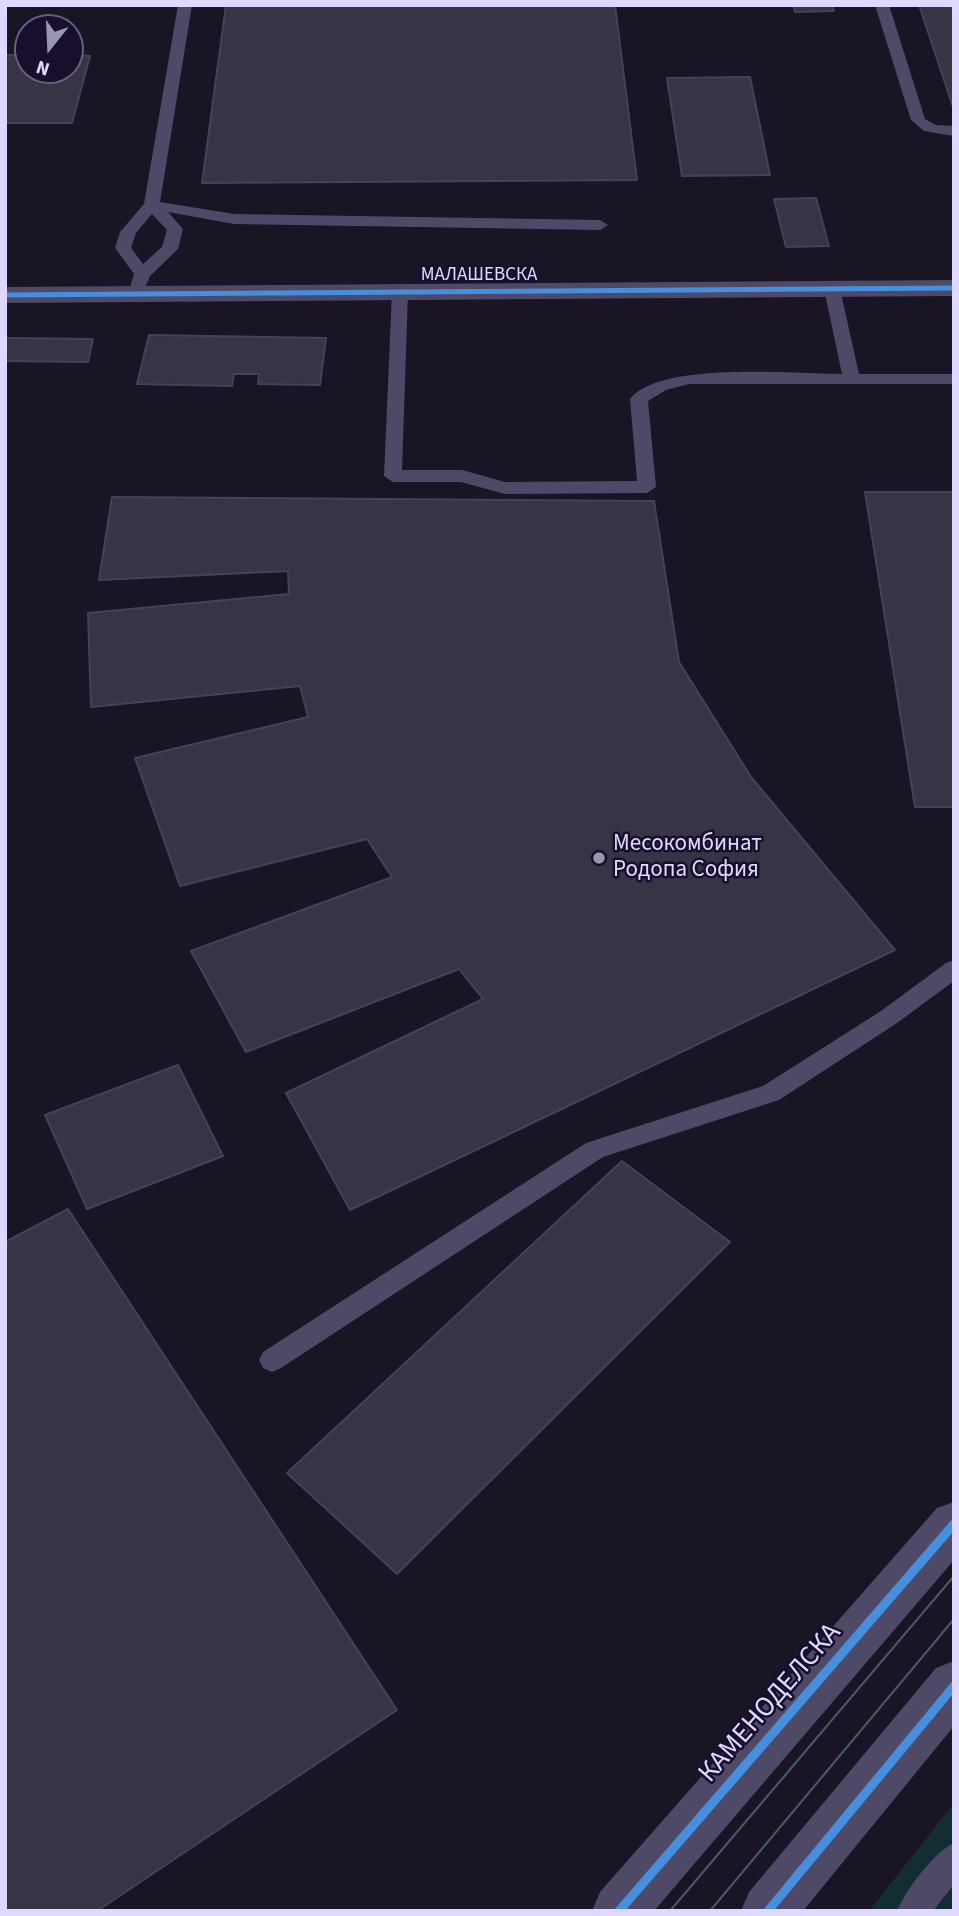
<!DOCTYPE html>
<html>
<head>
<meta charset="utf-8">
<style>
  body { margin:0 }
  #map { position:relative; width:959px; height:1916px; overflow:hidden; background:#1a1525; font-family:"Source Sans 3",sans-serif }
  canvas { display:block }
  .frame { position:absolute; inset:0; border:7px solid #e1d8ff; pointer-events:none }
  .north { position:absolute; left:14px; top:14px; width:70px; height:70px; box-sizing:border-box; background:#170f2b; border:2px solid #685f80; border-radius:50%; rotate:198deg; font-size:19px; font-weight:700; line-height:28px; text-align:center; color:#e1d8ff }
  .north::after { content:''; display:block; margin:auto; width:24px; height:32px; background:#9b94b3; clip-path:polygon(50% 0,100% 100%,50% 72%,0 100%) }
</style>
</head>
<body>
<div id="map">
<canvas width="959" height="1916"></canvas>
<div class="frame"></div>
<div class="north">N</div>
</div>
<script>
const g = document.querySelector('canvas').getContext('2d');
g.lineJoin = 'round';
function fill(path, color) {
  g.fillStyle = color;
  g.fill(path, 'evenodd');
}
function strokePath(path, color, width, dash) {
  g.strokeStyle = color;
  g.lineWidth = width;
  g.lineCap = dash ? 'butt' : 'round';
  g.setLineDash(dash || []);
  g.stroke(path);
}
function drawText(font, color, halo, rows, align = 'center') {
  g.font = font + ' "Source Sans 3",sans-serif';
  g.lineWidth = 5;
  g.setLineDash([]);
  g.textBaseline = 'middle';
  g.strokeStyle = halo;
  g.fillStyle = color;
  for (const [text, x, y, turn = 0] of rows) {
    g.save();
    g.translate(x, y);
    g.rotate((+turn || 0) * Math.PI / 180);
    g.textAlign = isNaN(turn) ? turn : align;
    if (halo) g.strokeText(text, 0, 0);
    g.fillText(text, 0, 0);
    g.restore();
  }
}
const green = new Path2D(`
  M954,1803V1911H869Z`);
const building = new Path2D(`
  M226,5H615L637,180L202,183Z
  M793,5H832L834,11L795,12Z
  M919,5H954V110Z
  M5,55H28V70H70V55L90,56L72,123H5Z
  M750,77L770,175L682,176L667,78Z
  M816,198L829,246L786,247L774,199Z
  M149,335L326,338L320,385L258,384L259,374H234L232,386L137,384Z
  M5,338L93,339L88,362L5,361Z
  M865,492H954V807H915Z
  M112,497L654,501L679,662L751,777L895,950L350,1210L286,1093L483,999L459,969L246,1052L191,951L392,877L367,839L180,886L135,758L308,717L300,686L91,707L88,613L289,594L288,571L99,580Z
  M178,1065L223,1156L87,1209L45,1115Z
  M622,1161L730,1242L397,1574L287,1473Z
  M68,1209L397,1710L97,1911H5V1242Z`);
const service = new Path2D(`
  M178,5H192L160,202L234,214L600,220L608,225L600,230L234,224L168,212L183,229L178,249L150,276L144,290H132L130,287L134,274L115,248L120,232L144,204ZM152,214L167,230L162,247L143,264L131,248L136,233Z
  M875,5H889L925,119L936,125L954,126V136L924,131L911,120Z
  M832,284L840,289L859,374H954V384H689L666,390L648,401L656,487L647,493L505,494L461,482H393L384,476L392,292L394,288H406L408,292L402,470H462L505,482L637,481L630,399C660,361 794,374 842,374L824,289Z
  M954,960V981L897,1023L779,1100L603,1157L281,1368L272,1372L263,1368L259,1360L263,1352L586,1143L763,1086L881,1011L946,963Z
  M954,1843V1884L933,1911H897C905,1891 935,1851 954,1843Z`);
const tertiary = new Path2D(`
  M954,280V296L5,303V287Z
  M954,1502V1560L654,1911H592L600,1892L937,1508Z
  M954,1661V1726L803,1911H741L749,1892L936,1668Z`);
const tram = new Path2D(`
  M670,1911L954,1576
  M710,1911L954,1619`);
const cyclewayFar1 = new Path2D(`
  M5,295L954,288`);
const cycleway = new Path2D(`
  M619,1911L954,1524
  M768,1911L954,1686`);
const markers = [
  [599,858,7,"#9b94b3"]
];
const farStreetnames = [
  ["МАЛАШЕВСКА",479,276]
];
const poiNames = [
  ["Месокомбинат",613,845],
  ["Родопа София",613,871]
];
const nearStreetnames = [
  ["КАМЕНОДЕЛСКА",771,1704,-49]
];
fill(green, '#122e33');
fill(building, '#393346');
strokePath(building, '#474058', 2);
fill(service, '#4e4966');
fill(tertiary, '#4e4966');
strokePath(tram, '#485870', 2);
strokePath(cyclewayFar1, '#468fdf', 5);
strokePath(cycleway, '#468fdf', 9);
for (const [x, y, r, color] of markers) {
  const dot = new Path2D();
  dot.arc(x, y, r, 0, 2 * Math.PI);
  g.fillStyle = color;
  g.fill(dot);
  strokePath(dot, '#170f2b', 2.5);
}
drawText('19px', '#e1d8ff', '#170f2b', farStreetnames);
drawText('23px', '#e1d8ff', '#170f2b', poiNames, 'left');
drawText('28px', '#e1d8ff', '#170f2b', nearStreetnames);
</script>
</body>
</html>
